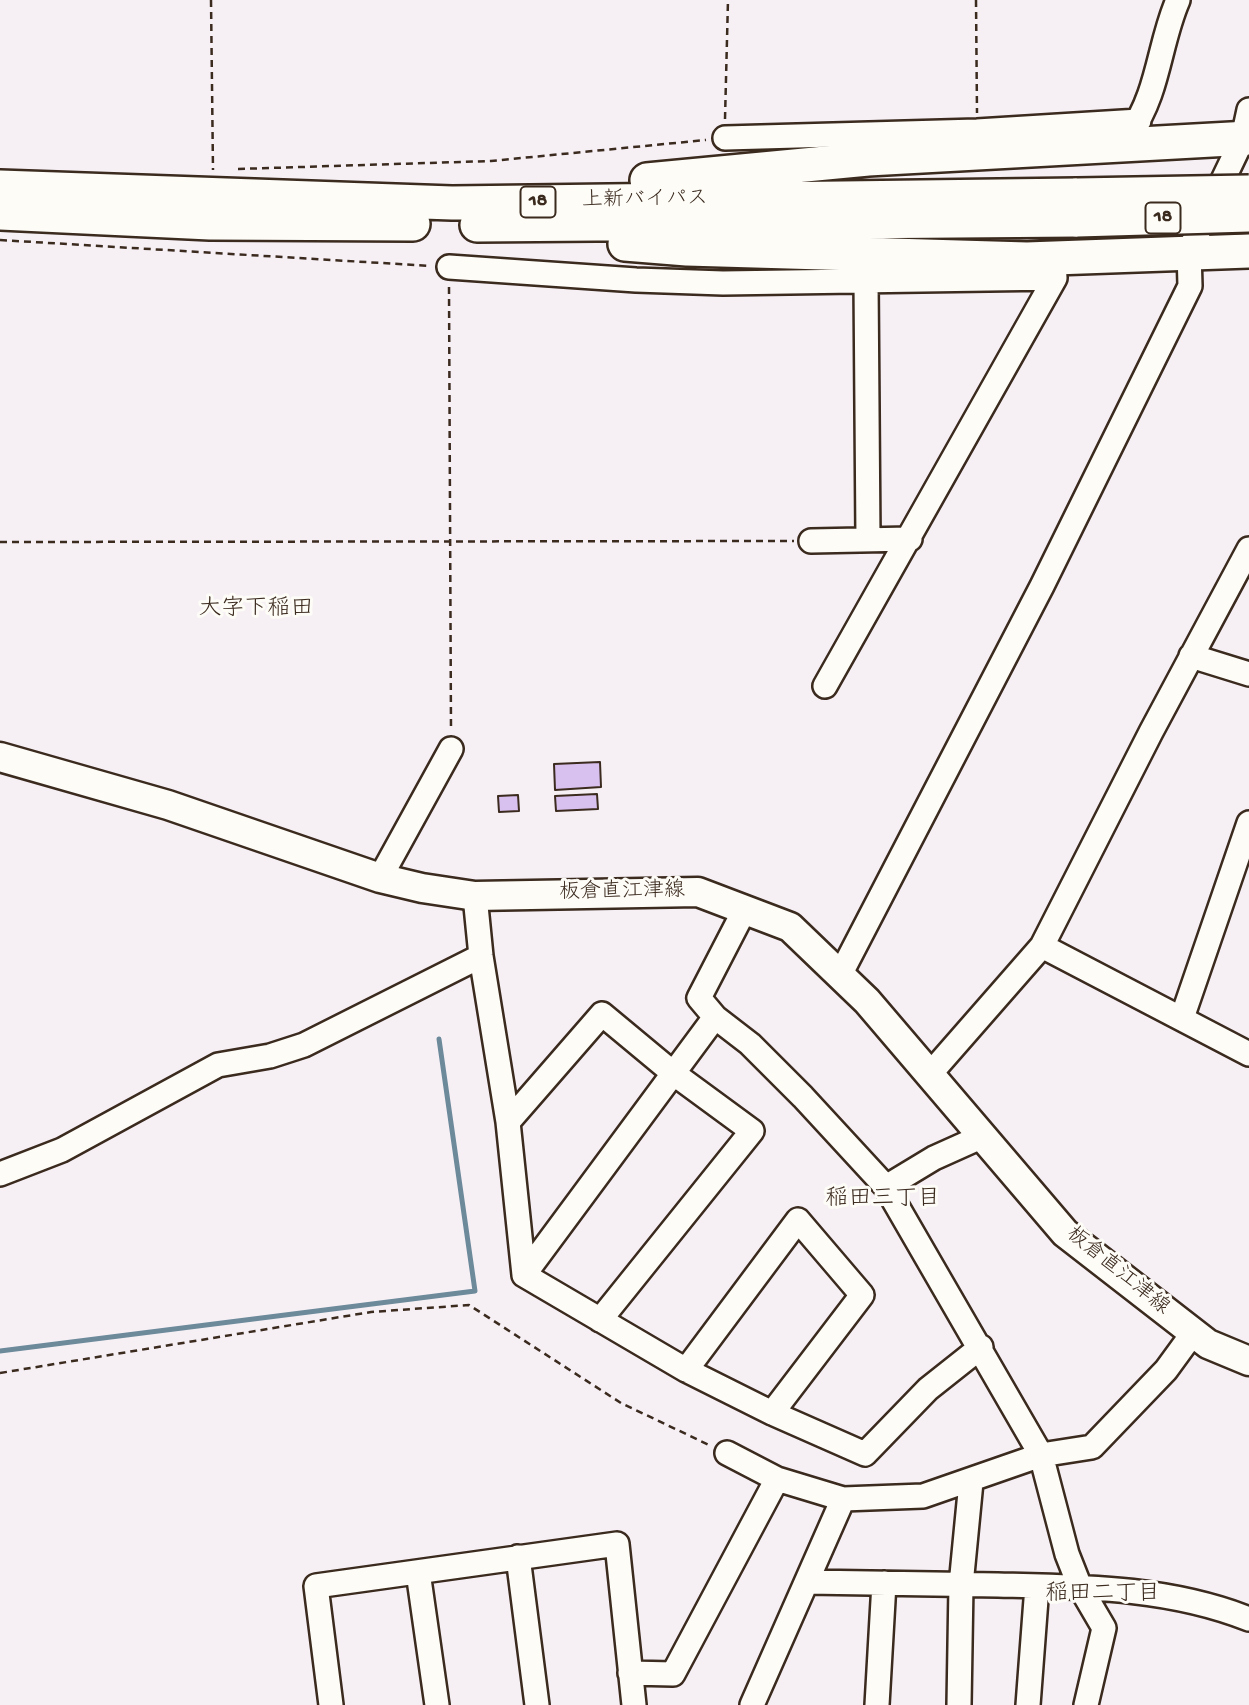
<!DOCTYPE html>
<html>
<head>
<meta charset="utf-8">
<style>
  body { margin:0 }
  canvas { display:block; background:#f6f0f5 }
</style>
</head>
<body>
<canvas width="1249" height="1705"></canvas>
<script>
const g = document.querySelector('canvas').getContext('2d');
g.lineJoin = 'round';
function strokePath(path, color, width, dash) {
  g.strokeStyle = color;
  g.lineWidth = width;
  g.lineCap = dash ? 'butt' : 'round';
  g.setLineDash(dash || []);
  g.stroke(path);
}
function fill(path, color) {
  g.fillStyle = color;
  g.fill(path, 'evenodd');
}
function drawText(font, color, halo, rows, align = 'center') {
  g.font = font + ' "Gochi Hand","Klee One",sans-serif';
  g.lineWidth = 6;
  g.setLineDash([]);
  g.textBaseline = 'middle';
  g.strokeStyle = halo;
  g.fillStyle = color;
  for (const [text, x, y, turn = 0] of rows) {
    g.save();
    g.translate(x, y);
    g.rotate((+turn || 0) * Math.PI / 180);
    g.textAlign = isNaN(turn) ? turn : align;
    if (halo) g.strokeText(text, 0, 0);
    g.fillText(text, 0, 0);
    g.restore();
  }
}
const stream = new Path2D(`
  M0,1351L475,1291L439,1039`);
const building = new Path2D(`
  M600,762L601,787L555,790L554,764Z
  M597,794L598,809L556,811L555,796Z
  M518,795L519,811L499,812L498,796Z`);
const path = new Path2D(`
  M211,0L213,170
  M976,0L977,113
  M725,119L728,0
  M238,169L491,161L706,140
  M0,240L431,266
  M449,287L451,731
  M0,542L794,541
  M0,1373L371,1312L469,1305L621,1403L709,1445`);
const minor = new Path2D(`
  M1130,133C1159,93 1159,43 1178,0
  M725,138L977,131L1139,121
  M449,267L636,280L723,283L1055,278
  M866,280L868,540
  M811,541L910,539
  M1191,656L1249,674
  M825,686L1055,278L1054,265
  M380,878L451,749
  M475,896L481,956L508,1122L524,1275
  M745,909L699,998L715,1017L750,1044L803,1097L886,1187L1041,1455L1067,1554L1080,1587L1104,1628L1086,1705
  M1042,946L1249,1054
  M840,975L1042,586L1190,286L1189,251L1243,138L1249,110
  M1182,1018L1249,823
  M930,1074L1042,946L1151,732L1249,549
  M508,1122L602,1014L673,1073L752,1131L600,1320
  M0,1174L62,1150L218,1065L270,1056L304,1045L481,956
  M886,1187L934,1158L983,1136
  M524,1275L686,1370L772,1413L865,1454L928,1389L981,1347
  M524,1275L715,1017
  M686,1370L798,1220L862,1295L772,1413
  M727,1453L777,1479L843,1499L923,1496L1041,1455L1092,1447L1166,1370L1193,1333
  M518,1557L537,1705
  M418,1572L437,1705
  M807,1582C870,1583 934,1584 998,1585C1084,1587 1168,1587 1249,1619
  M630,1673L673,1674L777,1479
  M331,1705L316,1586L617,1544L634,1705
  M752,1705L843,1499
  M877,1705L884,1583
  M959,1705L961,1585L971,1482
  M1028,1705L1037,1586`);
const major = new Path2D(`
  M0,757L168,805L380,878L422,888L475,896L698,892L790,927L867,1001L1065,1233L1208,1344L1249,1361`);
const highway = new Path2D(`
  M647,180L868,159L1249,138
  M0,187L452,203L1077,195
  M0,213L210,223L413,224
  M477,225L1077,220
  M625,244L687,249L1027,259L1249,251`);
const highwayBridge = new Path2D(`
  M1077,195L1249,192
  M1077,220L1249,215`);
const shields = [
  [538,202,35],
  [1163,218,35]
];
const shieldNames = [
  ["18",538,202],
  ["18",1163,218]
];
const streetNames = [
  ["上新バイパス",645,201,-1],
  ["板倉直江津線",622,893,-1],
  ["板倉直江津線",1117,1272,39]
];
const neighbourhoodNames = [
  ["大字下稲田",256,610],
  ["稲田三丁目",883,1200],
  ["稲田二丁目",1103,1595]
];
strokePath(stream, '#6d8a9b', 5);
fill(building, '#d8c0ef');
strokePath(building, '#3b2a1e', 2);
strokePath(minor, '#3b2a1e', 28);
strokePath(major, '#3b2a1e', 33);
strokePath(highway, '#3b2a1e', 38);
strokePath(path, '#3b2a1e', 2.5, [7, 5]);
strokePath(minor, '#fdfcf7', 23);
strokePath(major, '#fdfcf7', 28);
strokePath(highway, '#fdfcf7', 33);
strokePath(highwayBridge, '#3b2a1e', 38, []);
strokePath(highwayBridge, '#fdfcf7', 33);
for (const [x, y, w] of shields) {
  const box = new Path2D();
  box.roundRect(x - w / 2, y - 15.5, w, 31, 5);
  g.fillStyle = '#fdfcf7';
  g.fill(box);
  strokePath(box, '#3b2a1e', 2);
}
drawText('bold 19px', '#3b2a1e', null, shieldNames);
drawText('21px', '#3b2a1e', '#fdfcf7', streetNames);
drawText('23px', '#3b2a1e', '#fdfcf7', neighbourhoodNames);
</script>
</body>
</html>
